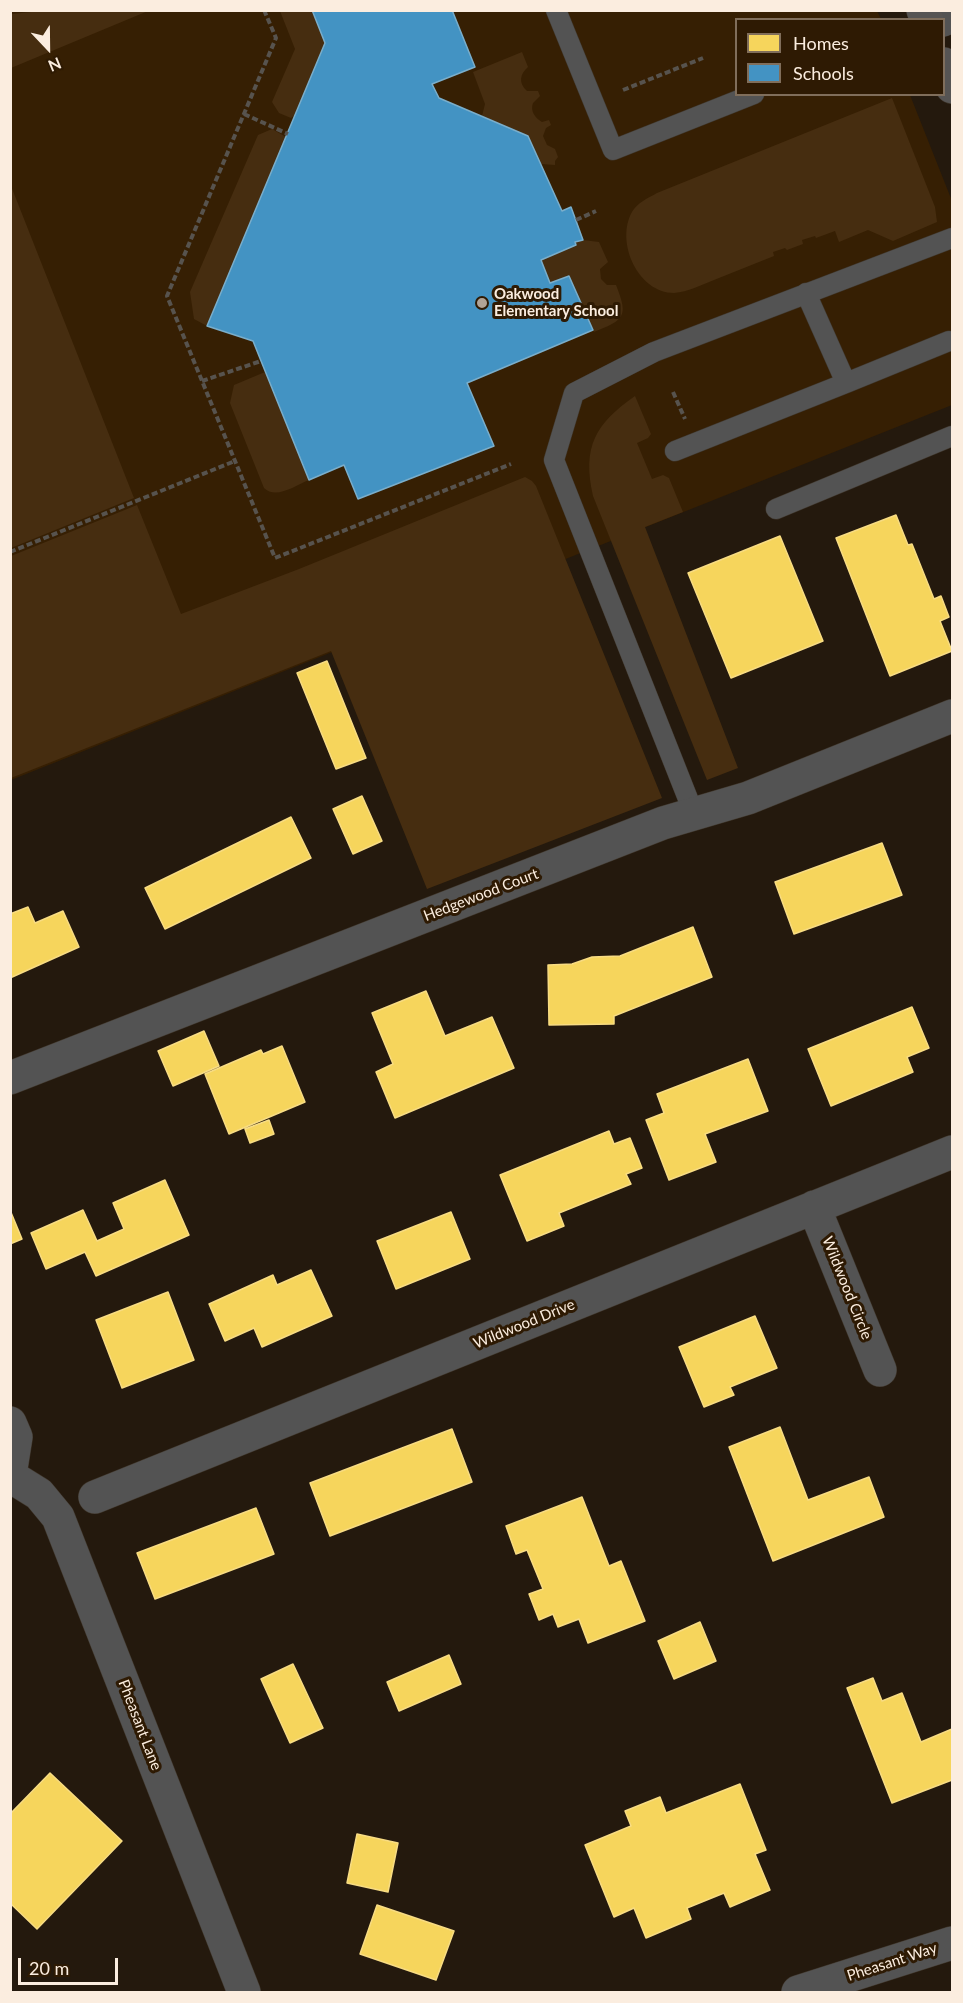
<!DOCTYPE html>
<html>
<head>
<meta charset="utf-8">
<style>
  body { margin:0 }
  #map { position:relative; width:963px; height:2003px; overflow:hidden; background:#24190d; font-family:Lato,sans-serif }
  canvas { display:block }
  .frame { position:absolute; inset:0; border:12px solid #fbeddf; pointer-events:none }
  .legend { position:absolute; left:735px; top:18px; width:210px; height:78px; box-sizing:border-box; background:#2e1a03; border:2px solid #806e5b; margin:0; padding:8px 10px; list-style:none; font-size:18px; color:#fbeddf }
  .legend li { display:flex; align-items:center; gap:12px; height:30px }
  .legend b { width:30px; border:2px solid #806e5b }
  .north { position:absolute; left:18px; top:18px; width:60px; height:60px; -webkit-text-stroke:4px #2e1a03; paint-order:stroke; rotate:158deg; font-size:16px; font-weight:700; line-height:24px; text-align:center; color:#fbeddf }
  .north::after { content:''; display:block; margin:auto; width:21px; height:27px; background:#fbeddf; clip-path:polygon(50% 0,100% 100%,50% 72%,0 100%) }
  .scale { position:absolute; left:18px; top:1958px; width:100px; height:27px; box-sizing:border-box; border:3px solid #fbeddf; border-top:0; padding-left:8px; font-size:18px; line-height:21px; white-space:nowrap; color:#fbeddf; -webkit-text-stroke:4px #2e1a03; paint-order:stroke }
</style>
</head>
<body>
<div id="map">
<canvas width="963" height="2003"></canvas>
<div class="frame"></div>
<ul class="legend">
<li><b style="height:16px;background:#f6d55c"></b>Homes</li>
<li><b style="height:16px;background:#4393c3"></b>Schools</li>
</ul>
<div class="north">N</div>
<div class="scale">20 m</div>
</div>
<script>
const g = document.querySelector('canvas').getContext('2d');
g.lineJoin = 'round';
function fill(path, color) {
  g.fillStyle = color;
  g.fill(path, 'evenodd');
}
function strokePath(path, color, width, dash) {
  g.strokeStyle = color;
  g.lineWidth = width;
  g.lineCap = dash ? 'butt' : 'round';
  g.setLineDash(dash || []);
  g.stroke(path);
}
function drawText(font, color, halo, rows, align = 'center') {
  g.font = font + ' Lato,sans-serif';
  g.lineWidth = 6;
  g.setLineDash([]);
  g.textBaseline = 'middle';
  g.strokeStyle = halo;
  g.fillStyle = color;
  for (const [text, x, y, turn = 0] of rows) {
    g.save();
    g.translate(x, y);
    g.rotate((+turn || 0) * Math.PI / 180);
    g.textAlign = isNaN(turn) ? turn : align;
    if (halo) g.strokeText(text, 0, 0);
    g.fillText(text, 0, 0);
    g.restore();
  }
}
const built = new Path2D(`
  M11,11H877L881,19L736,20V94L910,95L952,201V405L11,780Z`);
const green = new Path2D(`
  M51,10H148V11L11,68V14Z
  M280,11H312L325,43L295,115L291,118L279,113L272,102L295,49Z
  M522,52L528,67C520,74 518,83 527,91H538L540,96L533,103C530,111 535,118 542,122L549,120L551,125L546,128L543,136L547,145L555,149L558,157L555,161V165L541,164L528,136L482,116L485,104L473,72Z
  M892,98L935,207L937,222L893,241L868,230L839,242L835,231L816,238L815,236L802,240L803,244L787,250L785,248L773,252L774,256C754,264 734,272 714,280C701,285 688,292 674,293C638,293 615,242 632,212C637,203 648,198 657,193Z
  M272,129L286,137L207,326L194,319L190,292L258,135Z
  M11,186L134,498L11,548H10Z
  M583,240L599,242L608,262L600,269L601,279L607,285H616C629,317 624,320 594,332L569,276L550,283L541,260L576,246L575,242Z
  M265,372L309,480C296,485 276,500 264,488L230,403L234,385Z
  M635,396L651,434L648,438L637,443L652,479L663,475L669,478L683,512L645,527L738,768L707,780L593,496C582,447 595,424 635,396Z
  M525,477L532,481L536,486L662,798L427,889L331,651L11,778V556L137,505L181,614L299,569Z`);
const homes = new Path2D(`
  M896,515L908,545L912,544L934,599L941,596L949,617L940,621L952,651L890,676L836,538Z
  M780,536L823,641L731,678L688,573Z
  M327,661L366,758L336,769L297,673Z
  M362,796L382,841L353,854L333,809Z
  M291,817L311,858L165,929L145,888Z
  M882,843L902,895L794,934L775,882Z
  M28,907L35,923L63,911L79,947L10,978V914Z
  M693,927L712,977L614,1016V1024L549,1025L548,965L572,964L592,957L620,956Z
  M426,991L445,1036L492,1017L514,1068L395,1118L376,1072L393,1064L372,1013Z
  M912,1007L929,1048L907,1057L913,1072L831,1106L808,1049Z
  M204,1031L219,1066L173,1086L158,1051Z
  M282,1046L305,1102L229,1134L205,1074L261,1050L263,1054Z
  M748,1059L768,1111L705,1134L716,1162L669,1180L646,1120L664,1113L657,1094Z
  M269,1120L274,1134L250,1143L245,1129Z
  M609,1131L614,1144L630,1138L642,1168L626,1174L631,1184L559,1213L564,1226L527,1241L500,1175Z
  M165,1180L189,1235L96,1276L85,1252L46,1269L31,1233L83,1210L97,1241L124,1229L113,1203Z
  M10,1210L22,1239L10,1244Z
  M451,1212L470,1259L396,1289L377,1241Z
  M311,1270L332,1316L262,1347L254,1328L225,1341L209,1304L273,1275L277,1285Z
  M168,1292L194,1360L122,1388L96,1320Z
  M755,1316L777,1368L730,1387L734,1395L704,1407L679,1347Z
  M780,1427L808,1500L869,1477L884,1517L773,1561L729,1447Z
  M452,1429L472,1482L330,1536L310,1483Z
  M582,1497L609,1566L621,1561L645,1621L588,1643L579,1619L558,1627L553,1614L539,1620L529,1594L543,1589L527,1550L516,1554L506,1526Z
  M256,1508L274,1554L155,1599L137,1553Z
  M700,1622L716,1661L674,1679L658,1641Z
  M449,1655L461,1684L399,1711L387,1682Z
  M293,1664L323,1728L290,1743L261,1679Z
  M873,1678L882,1701L902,1693L921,1742L952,1729V1780L892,1803L847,1688Z
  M50,1773L122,1841L37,1929L10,1903V1814Z
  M740,1784L766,1850L755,1854L770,1890L730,1907L724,1893L687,1908L691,1919L646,1938L634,1908L614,1917L585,1845L631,1826L625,1811L660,1797L666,1813Z
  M357,1834L398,1843L388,1892L347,1883Z
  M377,1905L454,1931L436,1980L360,1954Z`);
const schools = new Path2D(`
  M312,10H452L475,67L432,84L439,98L528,136L562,211L571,207L583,240L575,242L576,245L541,260L550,283L569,276L593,330L467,383L494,446L358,499L344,465L309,480L253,341L207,326L325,43Z`);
const path = new Path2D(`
  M264,10L276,38L167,296L275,558L511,464
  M623,90L703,58
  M244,114L288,134
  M576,220L596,211
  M202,381L261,361
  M673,392L685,419
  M10,552L235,461`);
const service = new Path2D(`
  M556,10L613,150L754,94
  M806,293L846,383L949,341
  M675,451L846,383
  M776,509L952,436
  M694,814L554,460L574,393L654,352L952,238`);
const minor = new Path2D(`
  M943,20L952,15
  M10,1078L663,823L748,798L952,716
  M814,1207L880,1370
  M10,1423L16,1437L10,1475
  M10,1476L39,1494L58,1517L244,1992
  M95,1497L952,1152
  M798,1992L952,1943`);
const secondary = new Path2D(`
  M923,10L927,20
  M944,64L952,87`);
const markers = [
  [482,303,6,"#b0a396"]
];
const poiNames = [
  ["Oakwood",494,294],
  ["Elementary School",494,311]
];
const streetNames = [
  ["Hedgewood Court",481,895,-21],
  ["Wildwood Circle",847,1288,68],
  ["Wildwood Drive",524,1324,-22],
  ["Pheasant Lane",140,1725,69],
  ["Pheasant Way",892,1962,-18]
];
fill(built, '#361f03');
fill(green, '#462d10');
fill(homes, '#f6d55c');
strokePath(homes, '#f8dc83', 1.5);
fill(schools, '#4393c3');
strokePath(schools, '#7aaecb', 1.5);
strokePath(service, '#40372c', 21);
strokePath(minor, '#40372c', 34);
strokePath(secondary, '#40372c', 34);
strokePath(path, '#57534e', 4, [6, 3]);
strokePath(service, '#535353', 20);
strokePath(minor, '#535353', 33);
strokePath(secondary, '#565453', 33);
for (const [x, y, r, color] of markers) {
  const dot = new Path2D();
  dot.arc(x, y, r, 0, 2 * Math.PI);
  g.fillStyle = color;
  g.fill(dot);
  strokePath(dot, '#2e1a03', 2);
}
drawText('bold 15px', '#fbeddf', '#2e1a03', poiNames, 'left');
drawText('15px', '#fbeddf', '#2e1a03', streetNames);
</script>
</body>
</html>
